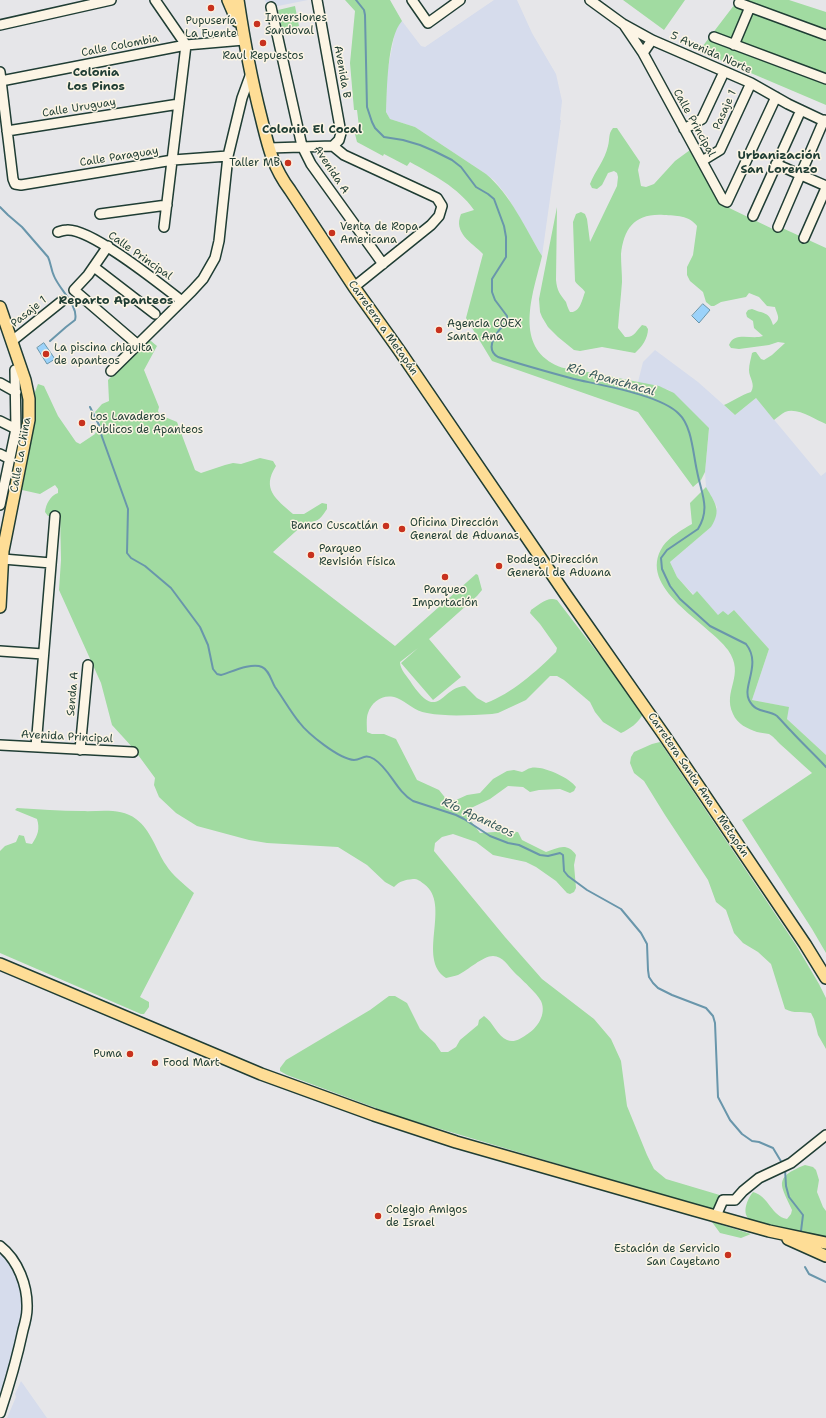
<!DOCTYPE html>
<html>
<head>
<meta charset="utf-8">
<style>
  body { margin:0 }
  canvas { display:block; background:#e6e6e9 }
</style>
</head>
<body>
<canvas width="826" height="1418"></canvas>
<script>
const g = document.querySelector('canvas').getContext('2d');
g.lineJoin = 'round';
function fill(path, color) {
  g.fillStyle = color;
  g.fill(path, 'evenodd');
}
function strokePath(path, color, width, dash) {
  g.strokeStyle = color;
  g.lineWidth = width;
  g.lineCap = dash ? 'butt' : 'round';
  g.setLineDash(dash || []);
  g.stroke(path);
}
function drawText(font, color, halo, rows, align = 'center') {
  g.font = font + ' "Shantell Sans",sans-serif';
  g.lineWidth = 3;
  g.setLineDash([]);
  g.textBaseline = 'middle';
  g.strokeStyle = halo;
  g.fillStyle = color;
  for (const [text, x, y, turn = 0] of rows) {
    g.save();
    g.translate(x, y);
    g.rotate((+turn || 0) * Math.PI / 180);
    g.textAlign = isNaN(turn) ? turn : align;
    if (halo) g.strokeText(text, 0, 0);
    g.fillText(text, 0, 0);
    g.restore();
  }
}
const built = new Path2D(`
  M265,0H308L268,8Z
  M494,0H517L532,33L556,74L562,101L560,120H561L542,256L507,196L495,181L486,174L415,127L390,119L386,112L387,74L395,32L399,24L402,21L421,46L425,47Z
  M655,350L698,382L735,415L756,398L821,476L826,472V755L787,719L788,707L752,700L769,649L734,610L728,615H718L697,592L694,595L677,577L670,562L711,527L717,507L706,487L705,472L709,428L669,390L638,382L643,362Z
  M0,1255L9,1263L18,1282L24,1302L20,1329L0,1406Z
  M21,1381L47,1418H7L16,1397L15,1394Z`);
const green = new Path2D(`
  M345,0H390L402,21C387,37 387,90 386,112L390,119L415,127L486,174C511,195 525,228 542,256C535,287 516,335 546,359C553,365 563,369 572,369L659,386L674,393L709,428L705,472L701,480L693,487L638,412L492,361L466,318L483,254C471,242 453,233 461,214L474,210C458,187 433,175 410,162L407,166L384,154L383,156L357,142L355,134L359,127L357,110H354L350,63L355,11Z
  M623,0H685L664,30Z
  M738,0H789L826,12V105L699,51Z
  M295,6L299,26L282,30L278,10Z
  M613,128H617L619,131L640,162L638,170L641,186L646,187L654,184L675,161L690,150L723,205L777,231L780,227L826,248V424C815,420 798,407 785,412C781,414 778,417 774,420L756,398L735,415L724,405C733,401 741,395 751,392C756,384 749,378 749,370C749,364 751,359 752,353L754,352H756L761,359L764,360L772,355L785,343L778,342L769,345L739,349L731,348L729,345C734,331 752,340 763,336L754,328L753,321L747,317L746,313L748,310L752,309C763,314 769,311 773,325C782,319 777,315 775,307L767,306L759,297L749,293L746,297L721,302L714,306H711L706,302L703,292L690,281L687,275V267L693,255L697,226C689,215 676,216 664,215C635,213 624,228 621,254C621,264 622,273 622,282C621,297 619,312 618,328L625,337C634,338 636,331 642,325L646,326L648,329C648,338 642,347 635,353L602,347L580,351L574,350L558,337L548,327L542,317L540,312L539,299L557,207L556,280C557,291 560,294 566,302C567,305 568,309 570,312C580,313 582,300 585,292C582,287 577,285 575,281L573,222L576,214L581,212L585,214L587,219L590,242L617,186L618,177L617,173L614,171L608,173L602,185L597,189L592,188L590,184C595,171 605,160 608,146C610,139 608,134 613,128Z
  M147,341H151L157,346L144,370L159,407L158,411L160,415L177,422L195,470L201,473L225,465L233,463L241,464L260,458L273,461L276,466C261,489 276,499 293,514H304L322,503L327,504V509C320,519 319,522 306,522L273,552L395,646L476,574L478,575L482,590L477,596L429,639L461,677L433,700L401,663L418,648L400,662C400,670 408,677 412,684C439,723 441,687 465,686L477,698L486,703C511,694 537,671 556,652L557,648L540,624L530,613L531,610C539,605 547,596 557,600L643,712V714C638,723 630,729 621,733L603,722L595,712L590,702L564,680L557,676H550L526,700L498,713L492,714C471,715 448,717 427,713C414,711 407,702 397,698C384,693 372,701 368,713C366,718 367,726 367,732L372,734H384L396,739L417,780L439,790L447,800H456L467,795L480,793L493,779L507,771L514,770L522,772C525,771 528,768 531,768C542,765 570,778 576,787L574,791L570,793L560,789L539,790L530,792L523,787L508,786L490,799L471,808L468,817L480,833L495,832L498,831L518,832L522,840L546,852C558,848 567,842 576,855L574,865L576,888L574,892L570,894L567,893L556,881L536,867L526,862L493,855L476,842L453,834L442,837L435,843L434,851L505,937L542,979L594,1019L611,1039L621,1061L627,1106L647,1155L654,1169L666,1179L723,1196C727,1201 727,1207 723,1213L400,1117L287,1075L280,1071V1068L286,1060L370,1010L389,996H395L407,1003L420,1029L435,1043L441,1052H448L456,1047L460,1040L478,1025L479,1020L484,1016C493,1022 498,1037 507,1040C514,1043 520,1039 526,1035C537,1029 547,1014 541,1001C537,993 521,979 514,972C508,966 503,956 493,956C483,956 468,970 458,975C455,976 450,977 446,978C416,959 452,904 424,884C420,881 418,879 413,879C404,880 400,881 394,887L385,882L367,865L338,847L267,843L249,840L197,826L176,813L159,797L154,785L155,778L133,748L112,725L101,683L59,590L61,560L60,513L57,512L52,516H48L45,512C46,504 50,496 58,493V489L55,485L40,494L22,490L33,433L31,431L35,392L38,384L44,386L58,416L76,442L80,444L95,434L100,423L95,412L102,404L109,401L108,380Z
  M706,487C715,503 722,510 711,527L670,562L677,577L693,595L697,591L718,615L723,611L728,615L734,610L769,649L752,700L789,707L787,719L826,755V953L812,929L742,820L812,773C801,763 791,754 780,744C777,741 773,736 769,734C765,733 760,733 757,732C748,729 737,724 733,714C722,690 746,676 728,650C709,623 635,588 663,546C668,538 683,529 692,524L690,503Z
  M660,742L796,945L819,984L826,998V1049L818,1035L814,1019L811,1013C800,1011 795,1014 785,1009L771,964L758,952L743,943L734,933L726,910L716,902L708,880L665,815L644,781L634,773L630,763L631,757L634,752L652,744Z
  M17,808C39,809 60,811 82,811C99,812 120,807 136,819C151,830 156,850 166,865C172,875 185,885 194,893L140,997L149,1002V1007L144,1014H141L0,953V851L5,846L16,842L19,835L24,836L26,843L32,844C38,835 40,829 37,819L15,810Z
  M805,1165L813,1167L816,1170L819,1180L817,1192L823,1207L826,1211V1238C812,1236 756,1227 748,1218C742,1211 748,1198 753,1192C769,1196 771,1216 787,1219L791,1214L792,1210C781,1185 772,1178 805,1165Z
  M712,1222L751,1234L741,1238L720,1233Z`);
const water = new Path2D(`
  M703,304L710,310L699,323L692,316Z
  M44,343L55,359L47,364L37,348Z`);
const stream = new Path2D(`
  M356,0L364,10L365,15L367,107L372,122L375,128L384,137L403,140L420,145L434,151L452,160L461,167L476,187L488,194L494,199L504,226L506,237V257L492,279V292L495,300L507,316V322C498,330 483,348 498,357C523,365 548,372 574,379C600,385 661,395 679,414C692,426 693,454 697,471C701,493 711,508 698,529L667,550L661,558L662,569L670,586L680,599L710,626L746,644C762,664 742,686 749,700C756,714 767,709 777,716C782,721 787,727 792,732C803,744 815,755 826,767
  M0,207L8,215L22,227L48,257C51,263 51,270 54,276C59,289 79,306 75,320L66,327L50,341
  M90,407L99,425L101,434L128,509L127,553L131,558L145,566L171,588L200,627L208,645L213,669L217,674L221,675C231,672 252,662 262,667C269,670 271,680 275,687C283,698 290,711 299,722C308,734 339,759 354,760C362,760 364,753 374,759C390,769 396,791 413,801L456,815L464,819L490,836L508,843L519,845L540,855L548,856L560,853L563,855L564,871L568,876L587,890L621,909L641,933L647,944L648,970L649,977L653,983L658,988L672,995L706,1008L713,1016L715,1023L718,1097L730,1120L742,1134L752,1141L759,1142L773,1148L782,1163
  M785,1169L786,1186L789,1197L803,1215L801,1231
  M805,1267L809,1274L826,1282`);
const minor = new Path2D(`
  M155,0L186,45L164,227
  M317,0L341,133L339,140L333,146
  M412,0L428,23L460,0
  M590,0L623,24L652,40L751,83L788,104L826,122
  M739,3L826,35
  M271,7L302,146L311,164L383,264
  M0,25L111,0
  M624,25L643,53
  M714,37L826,79
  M652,40L643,53L723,200L727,202L776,97
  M734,45L750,7
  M0,72L13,179L15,184L21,185L173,160L228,156
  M1,81L186,45L244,40
  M684,129L702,119L724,72
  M7,131L179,104
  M333,146L344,155L437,198L442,206L439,216L431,225L354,287
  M269,148L333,146
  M702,161L720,150L751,83
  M776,164L826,186
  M100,214L167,205
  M753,216L801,110
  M778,227L824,120
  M58,232C61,231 65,230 67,230C91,228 161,285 182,301
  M804,238L826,188
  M108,246L88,275L74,290L138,345
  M94,267L155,314
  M12,341L62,301
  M111,371L192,291L203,279L215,258L219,241L228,156L242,98L250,76
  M0,383L16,392
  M0,421L16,429
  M0,454L10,459
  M0,505L16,429L15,370
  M3,559L51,563
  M0,651L43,654
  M0,745L133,752
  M36,747L55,516
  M80,750L88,665
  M716,1216L723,1200H735L743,1191L759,1178L791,1163L826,1135
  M0,1246C18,1260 28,1286 27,1309C27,1316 25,1323 23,1330C17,1358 9,1386 0,1413`);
const major = new Path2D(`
  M228,0L237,21
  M238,0C244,40 251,78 261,117C268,145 272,166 290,190L354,287L399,350L566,595L664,735L805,944L826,978
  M0,307L25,380L29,399V420L3,551L0,607
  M0,964L261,1074L374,1115L456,1142L694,1210L769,1231L826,1243
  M788,1239L826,1256`);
const markers = [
  [211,8,4,"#c8321e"],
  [257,24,4,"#c8321e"],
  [263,43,4,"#c8321e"],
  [288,163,4,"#c8321e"],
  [332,233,4,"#c8321e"],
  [439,330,4,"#c8321e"],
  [46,354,4,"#c8321e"],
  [82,423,4,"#c8321e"],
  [386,526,4,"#c8321e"],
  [402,529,4,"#c8321e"],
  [311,555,4,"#c8321e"],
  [499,566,4,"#c8321e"],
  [445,577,4,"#c8321e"],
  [130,1054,4,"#c8321e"],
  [155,1063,4,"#c8321e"],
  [378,1216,4,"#c8321e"],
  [728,1255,4,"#c8321e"]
];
const poiNames = [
  ["Inversiones",265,18],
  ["Sandoval",265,31],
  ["Pupusería",211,21,"center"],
  ["La Fuente",211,34,"center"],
  ["Raul Repuestos",263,56,"center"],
  ["Taller MB",280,163,"right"],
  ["Venta de Ropa",340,227],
  ["Americana",340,240],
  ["Agencia COEX",447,324],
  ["Santa Ana",447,337],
  ["La piscina chiquita",54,348],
  ["de apanteos",54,361],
  ["Los Lavaderos",90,417],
  ["Publicos de Apanteos",90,430],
  ["Oficina Dirección",410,523],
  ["General de Aduanas",410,536],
  ["Banco Cuscatlán",378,526,"right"],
  ["Parqueo",319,549],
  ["Revisión Física",319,562],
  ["Bodega Dirección",507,560],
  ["General de Aduana",507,573],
  ["Parqueo",445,590,"center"],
  ["Importación",445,603,"center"],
  ["Puma",122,1054,"right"],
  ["Food Mart",163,1063],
  ["Colegio Amigos",386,1210],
  ["de Israel",386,1223],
  ["Estación de Servicio",720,1249,"right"],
  ["San Cayetano",720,1262,"right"]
];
const streetNames = [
  ["Calle Colombia",120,46,-11],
  ["5 Avenida Norte",711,53,24],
  ["Avenida B",342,72,80],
  ["Calle Uruguay",79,108,-9],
  ["Pasaje 1",725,110,-66],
  ["Calle Principal",694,123,61],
  ["Calle Paraguay",119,157,-9],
  ["Avenida A",331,170,57],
  ["Calle Principal",140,256,35],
  ["Pasaje 1",29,312,-39],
  ["Carretera a Metapán",383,328,55],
  ["Calle La China",21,455,-80],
  ["Senda A",73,694,-85],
  ["Avenida Principal",67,737,3],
  ["Carretera Santa Ana - Metapán",698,785,56]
];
const neighbourhoodNames = [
  ["Colonia",96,73],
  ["Los Pinos",96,87],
  ["Colonia El Cocal",312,130],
  ["Urbanización",779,156],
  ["San Lorenzo",779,170],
  ["Reparto Apanteos",116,301]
];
const waterNames = [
  ["Río Apanchacal",611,380,16],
  ["Río Apanteos",478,818,25]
];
fill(built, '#d6dcec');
fill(green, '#a1dba1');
fill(water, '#9bd2fa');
strokePath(water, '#6996ab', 1);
strokePath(stream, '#6996ab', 2);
strokePath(minor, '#1f3d34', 12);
strokePath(major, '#1f3d34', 14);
strokePath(minor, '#fcf5e5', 9);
strokePath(major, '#fedd96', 11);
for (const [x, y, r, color] of markers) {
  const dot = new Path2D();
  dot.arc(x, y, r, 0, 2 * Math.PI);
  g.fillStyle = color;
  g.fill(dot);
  strokePath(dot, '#fcf5e5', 1.5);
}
drawText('11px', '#1f3d34', '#fcf5e5', poiNames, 'left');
drawText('11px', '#1f3d34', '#fcf5e5', streetNames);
drawText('bold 12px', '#1f3d34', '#fcf5e5', neighbourhoodNames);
drawText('italic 12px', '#385b5c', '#fcf5e5', waterNames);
</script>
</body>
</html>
